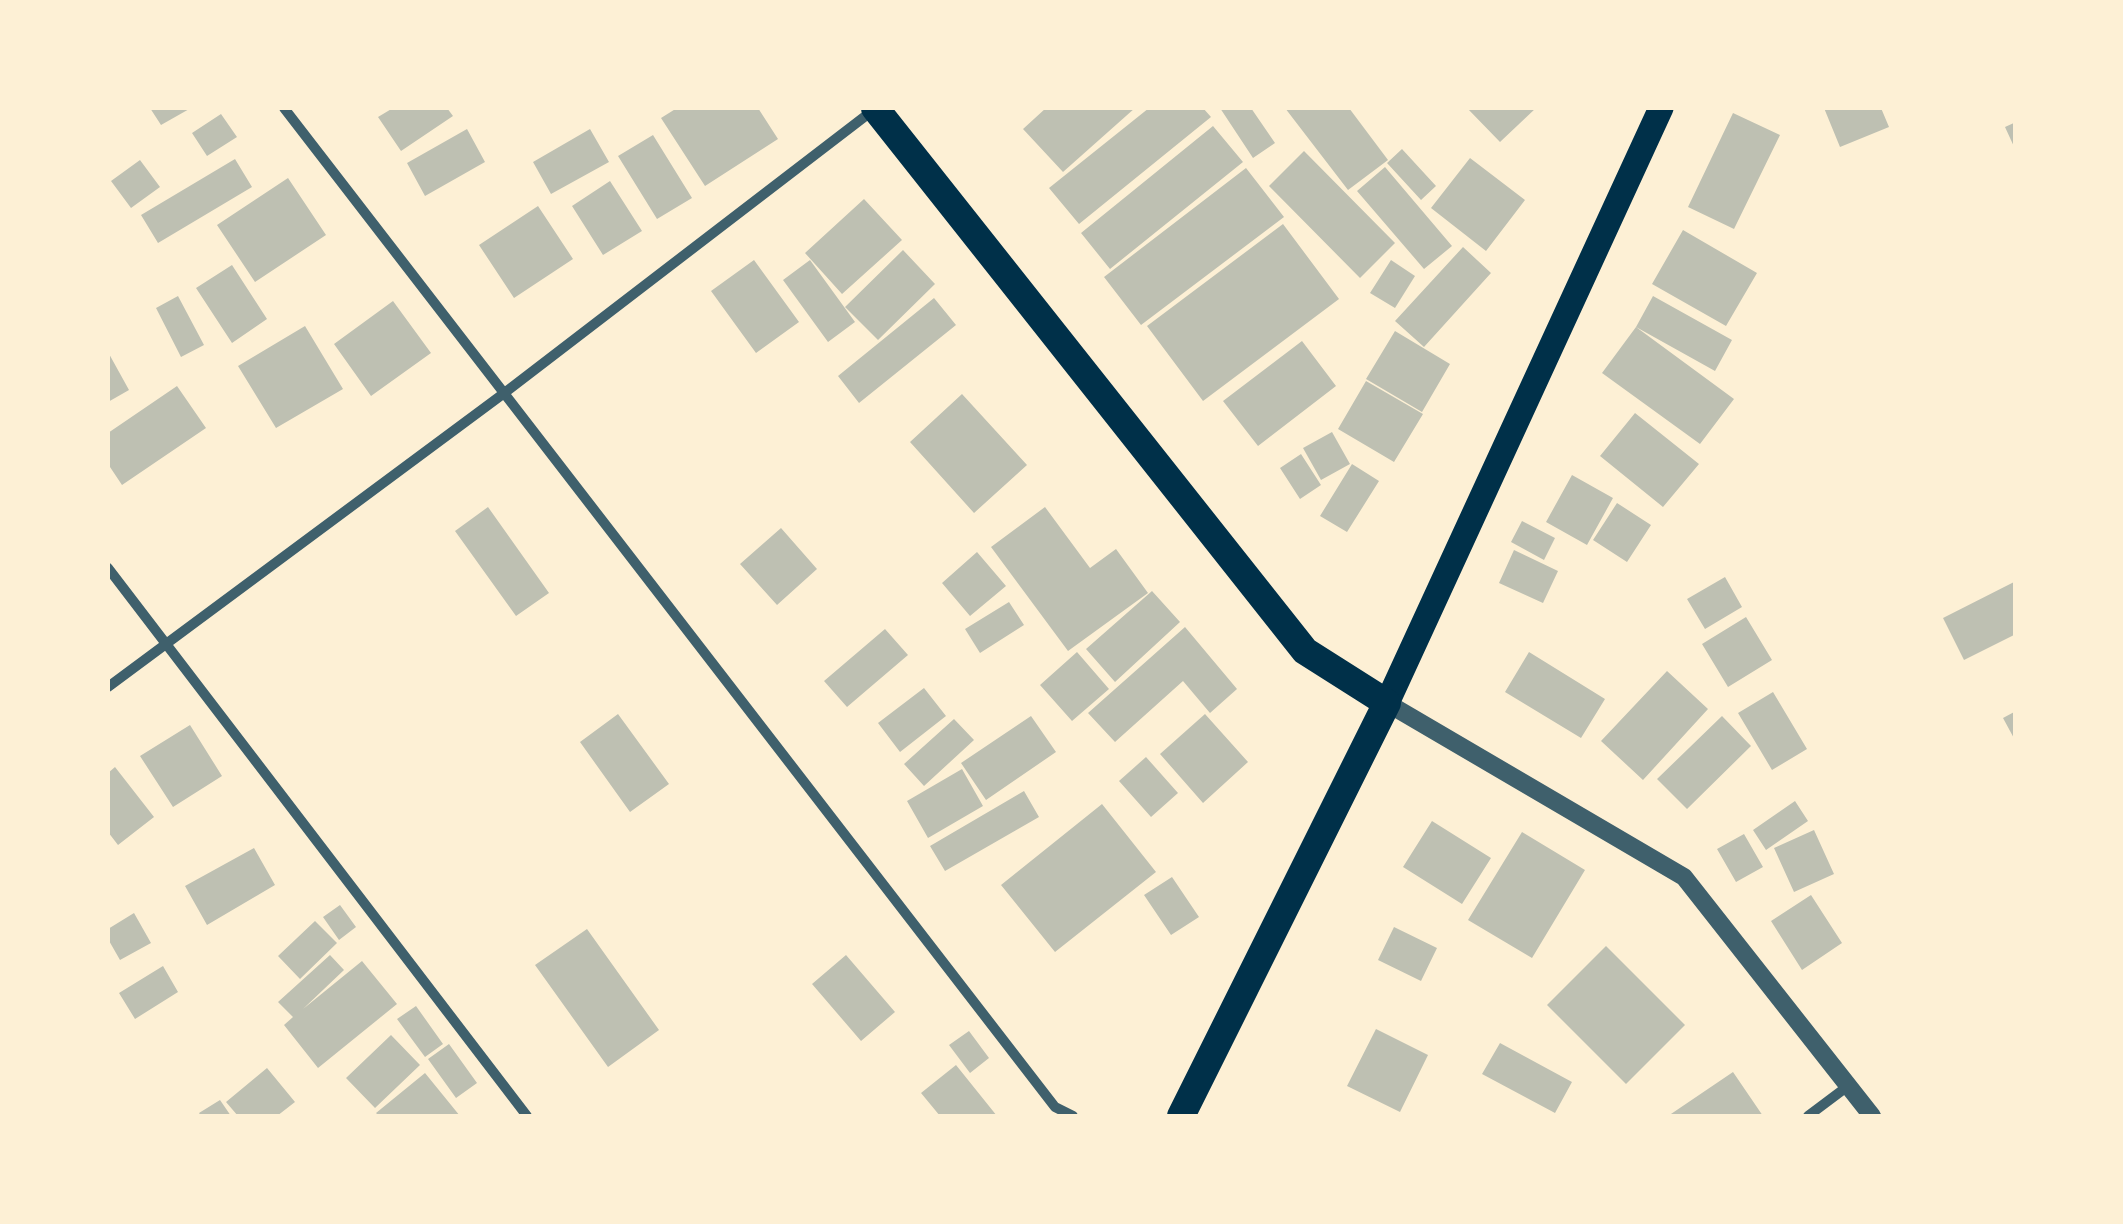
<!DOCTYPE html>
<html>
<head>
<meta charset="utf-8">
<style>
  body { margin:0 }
  #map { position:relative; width:2123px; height:1224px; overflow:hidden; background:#fdf0d5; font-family:"Varela Round",sans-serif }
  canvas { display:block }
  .frame { position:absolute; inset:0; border:110px solid #fdf0d5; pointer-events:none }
</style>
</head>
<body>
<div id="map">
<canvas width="2123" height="1224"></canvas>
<div class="frame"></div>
</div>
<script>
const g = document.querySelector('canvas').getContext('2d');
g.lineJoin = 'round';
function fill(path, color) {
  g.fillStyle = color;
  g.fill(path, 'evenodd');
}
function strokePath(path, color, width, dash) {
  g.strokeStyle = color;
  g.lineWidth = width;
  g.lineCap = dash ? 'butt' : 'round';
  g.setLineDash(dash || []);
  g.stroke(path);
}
const building = new Path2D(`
  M150,108H191L161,125Z
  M393,108H447L453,116L401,151L378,117Z
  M677,108H758L778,139L705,186L661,118Z
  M1046,108H1135L1063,172L1023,129Z
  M1149,108H1203L1211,117L1079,224L1049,188Z
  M1220,108H1251L1275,143L1253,158Z
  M1285,108H1349L1388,160L1348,190Z
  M1467,108H1536L1500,142Z
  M1824,108H1881L1889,127L1840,147Z
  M1733,113L1780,135L1734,229L1688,207Z
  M221,114L237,137L207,156L192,133Z
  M2016,122V151L2005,127Z
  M1213,126L1243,162L1110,269L1081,233Z
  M467,129L485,162L425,196L407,163Z
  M590,129L609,162L551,194L533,162Z
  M653,135L692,198L657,219L618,156Z
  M1402,149L1436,186L1421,200L1387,163Z
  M1304,151L1395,243L1360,278L1269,186Z
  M1470,158L1525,200L1486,251L1431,208Z
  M235,159L252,187L158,243L141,215Z
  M140,160L160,187L131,208L111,181Z
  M1385,167L1452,246L1424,269L1357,191Z
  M1246,168L1284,217L1141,325L1104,277Z
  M288,178L326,235L255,282L217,225Z
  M610,181L642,231L603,255L572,206Z
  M864,199L902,240L842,294L805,253Z
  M538,206L573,259L514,298L479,245Z
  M1283,224L1339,299L1203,401L1147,326Z
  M1683,230L1757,273L1726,326L1652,284Z
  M1463,247L1491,273L1424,347L1395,321Z
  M903,250L935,284L878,340L845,307Z
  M754,260L799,322L756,353L711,291Z
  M810,260L855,322L828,342L783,280Z
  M1391,260L1415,276L1395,308L1370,293Z
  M232,265L267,319L232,343L196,288Z
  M178,296L204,345L181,357L156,308Z
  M1653,296L1732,340L1715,371L1636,327Z
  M934,298L956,325L859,403L838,376Z
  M393,301L431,353L371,396L334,344Z
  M305,326L343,389L276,428L238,366Z
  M1636,327L1734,399L1700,444L1602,373Z
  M1395,331L1450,364L1422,412L1366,379Z
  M1302,341L1336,386L1258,446L1223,401Z
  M108,352L129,390L108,402Z
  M1366,381L1423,414L1394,462L1338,429Z
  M177,386L206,428L122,485L108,464V433Z
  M962,394L1027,465L974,513L910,442Z
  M1635,413L1699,464L1663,507L1600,456Z
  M1332,432L1350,464L1321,480L1303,448Z
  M1301,454L1321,485L1300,499L1280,468Z
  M1352,464L1379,481L1347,532L1320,516Z
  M1572,475L1613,498L1587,545L1546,522Z
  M1617,503L1651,525L1627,562L1593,540Z
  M488,507L549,593L516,616L455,531Z
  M1045,507L1090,568L1116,549L1148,593L1068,651L991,547Z
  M1522,521L1555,538L1544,560L1511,542Z
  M781,528L817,569L777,605L740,564Z
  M1514,550L1558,571L1543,603L1499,583Z
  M977,552L1006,586L970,616L942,583Z
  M1725,577L1742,607L1705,629L1687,599Z
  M2016,581V634L1964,660L1943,618Z
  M1152,591L1180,622L1115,682L1086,649Z
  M1009,602L1024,625L980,653L965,629Z
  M1746,617L1772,660L1728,687L1702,644Z
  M1185,627L1237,689L1210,713L1183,681L1115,742L1088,713Z
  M885,629L908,655L847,707L824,681Z
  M1077,652L1109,689L1072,721L1040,685Z
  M1529,652L1605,699L1581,738L1505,692Z
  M1667,671L1708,709L1643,780L1601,741Z
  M924,688L946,716L900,752L878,723Z
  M1773,692L1807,749L1772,770L1738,713Z
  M2016,711V742L2003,718Z
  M618,714L669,784L630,812L580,742Z
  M1205,714L1248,762L1203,803L1160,754Z
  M1031,716L1056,752L986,800L961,763Z
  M1722,716L1751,746L1687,809L1657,779Z
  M954,719L974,740L924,786L904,764Z
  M190,725L222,776L173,807L140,756Z
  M1146,757L1178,793L1151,817L1119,781Z
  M115,767L154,817L118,845L108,832V773Z
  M962,769L983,806L928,838L907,801Z
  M1024,791L1039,817L945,871L930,846Z
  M1795,801L1808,821L1766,850L1753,830Z
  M1102,804L1156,872L1055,952L1001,885Z
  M1432,821L1491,858L1462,904L1403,867Z
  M1814,830L1834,874L1794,892L1774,848Z
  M1522,832L1585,870L1532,958L1468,920Z
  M1744,834L1763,867L1736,882L1717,849Z
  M254,848L275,885L207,925L185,886Z
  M1172,877L1199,917L1171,935L1144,895Z
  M1811,895L1842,943L1802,970L1771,921Z
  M340,905L356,927L339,940L323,917Z
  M134,913L151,943L120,960L108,939V929Z
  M315,921L337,943L300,979L278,956Z
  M1394,927L1437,948L1421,981L1378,960Z
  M587,929L659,1030L608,1067L535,965Z
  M1606,946L1685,1025L1626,1084L1547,1005Z
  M330,955L344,970L303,1009L362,961L397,1004L318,1068L284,1025L293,1017L278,1002Z
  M846,955L895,1012L861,1041L812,984Z
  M163,966L178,992L135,1019L119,993Z
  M416,1006L443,1044L425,1057L397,1019Z
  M1376,1029L1428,1055L1400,1112L1347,1086Z
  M969,1031L989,1058L970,1073L949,1045Z
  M391,1035L420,1065L375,1108L346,1078Z
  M1500,1043L1572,1082L1555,1113L1482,1074Z
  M449,1044L477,1083L456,1098L428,1059Z
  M956,1065L997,1116H940L921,1093Z
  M267,1068L295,1102L277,1116H238L226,1102Z
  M1733,1072L1763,1116H1668Z
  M425,1073L460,1116H379L376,1113Z
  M220,1100L231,1116H201L199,1113Z`);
const minor = new Path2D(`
  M284,108L1055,1107L1073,1116
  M108,568L527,1116
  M108,687L503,394L872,111
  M1808,1116L1848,1086`);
const tertiary = new Path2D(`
  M1387,703L1684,877L1872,1116`);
const primary = new Path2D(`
  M1387,703L1661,108`);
const trunk = new Path2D(`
  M875,108L1305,651L1387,703L1181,1116`);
fill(building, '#bec0b2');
strokePath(minor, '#3f606c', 10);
strokePath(tertiary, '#3f606c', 18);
strokePath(primary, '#003049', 25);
strokePath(trunk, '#003049', 28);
</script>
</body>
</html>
